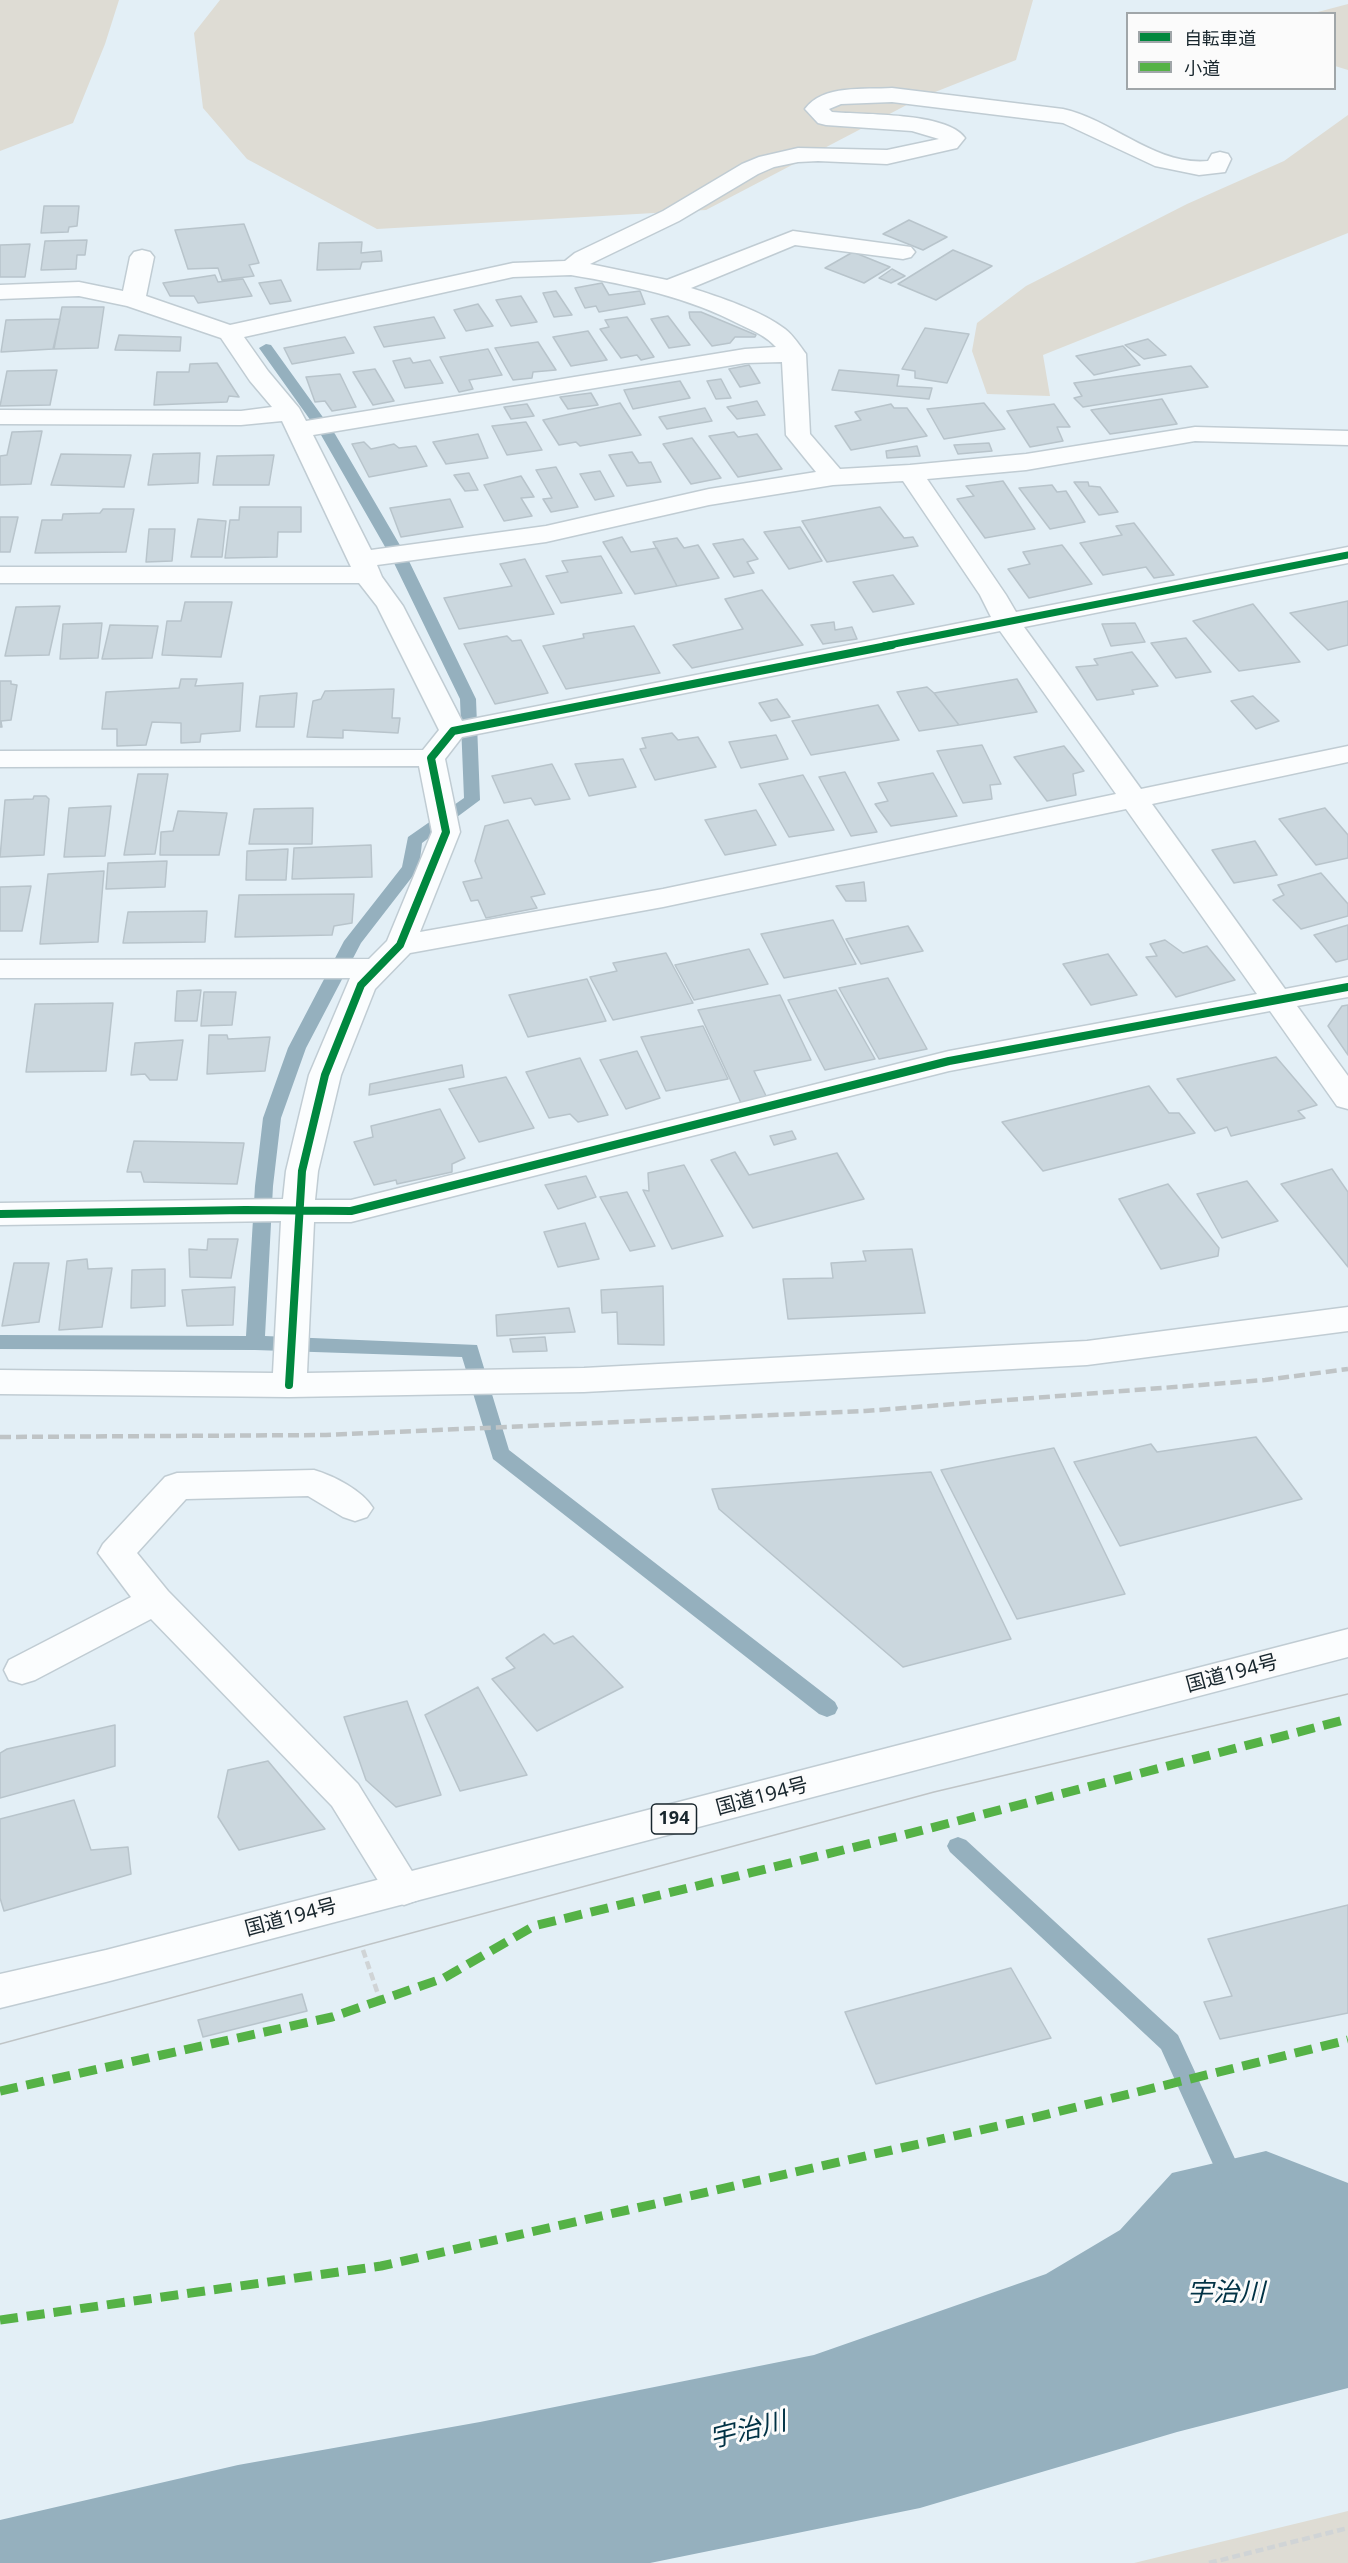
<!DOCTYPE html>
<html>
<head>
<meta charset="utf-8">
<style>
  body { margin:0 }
  #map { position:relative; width:1348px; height:2563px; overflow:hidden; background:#e3eff6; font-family:"Noto Sans","Noto Sans JP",sans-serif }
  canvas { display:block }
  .legend { position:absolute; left:1126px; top:12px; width:210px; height:78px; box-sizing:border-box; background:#fbfbfb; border:2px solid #a0a6a9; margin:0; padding:8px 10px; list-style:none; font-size:18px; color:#18262d }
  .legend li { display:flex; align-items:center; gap:12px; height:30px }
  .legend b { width:30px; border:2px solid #a0a6a9 }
</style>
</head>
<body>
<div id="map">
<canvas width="1348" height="2563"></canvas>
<ul class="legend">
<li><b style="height:8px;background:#00873e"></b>自転車道</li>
<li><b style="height:8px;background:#55b246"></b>小道</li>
</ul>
</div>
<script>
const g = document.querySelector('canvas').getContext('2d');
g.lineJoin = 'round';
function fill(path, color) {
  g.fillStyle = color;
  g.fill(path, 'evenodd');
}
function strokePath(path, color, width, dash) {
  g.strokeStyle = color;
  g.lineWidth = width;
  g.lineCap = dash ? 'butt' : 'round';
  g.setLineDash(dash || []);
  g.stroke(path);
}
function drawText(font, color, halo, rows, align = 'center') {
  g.font = font + ' "Noto Sans","Noto Sans JP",sans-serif';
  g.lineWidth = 6;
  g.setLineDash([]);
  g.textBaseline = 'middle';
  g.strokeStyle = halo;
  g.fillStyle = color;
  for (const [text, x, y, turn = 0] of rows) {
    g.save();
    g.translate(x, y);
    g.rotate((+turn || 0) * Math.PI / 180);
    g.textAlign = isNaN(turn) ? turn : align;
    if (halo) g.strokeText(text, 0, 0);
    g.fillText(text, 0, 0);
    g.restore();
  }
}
const green = new Path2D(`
  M0,0H119L105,44L73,123L0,151Z
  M220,0H1033L1016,60L920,98L706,210L377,229L247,159L203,108L194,33Z
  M1348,4V70L1335,66L1334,14L1314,13Z
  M1348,115V233L1043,355L1050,396L987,394L972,351L977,323L1026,286L1187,204L1284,161Z
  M1348,2511V2563H1134Z`);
const water = new Path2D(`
  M1266,2151L1348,2183V2388L1177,2432L920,2508L650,2563H0V2520L238,2465L480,2422L814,2355L1046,2274L1120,2230L1172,2173Z`);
const stream = new Path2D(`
  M266,344L271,345L335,434L408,559L476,699L480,800L422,843L419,868L361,943L306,1048L281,1118L273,1186L265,1336L477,1345L509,1450L835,1702L838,1708L835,1714L827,1717L819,1714L493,1459L462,1357L255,1350L0,1349V1335L246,1336L255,1186L263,1118L288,1048L344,941L402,867L408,837L464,798L460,699L392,559L321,435L259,348Z
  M958,1837L966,1840L1178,2035L1247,2185L1244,2193L1235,2196L1226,2193L1161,2049L950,1852L947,1846L950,1840Z`);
const building = new Path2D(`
  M44,206H79L77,226L69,227L68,232L41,233Z
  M909,220L947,237L923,250L883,234Z
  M244,224L259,263L249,265L254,276L222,280L218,268L188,269L175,230Z
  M87,240L85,255H77L76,269L41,270L45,241Z
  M362,242L361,253L381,251L382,261L362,262L360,269L317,270L319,243Z
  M30,244L25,277H0V245Z
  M953,250L992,266L936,300L898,284Z
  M853,252L890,267L864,283L825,268Z
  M892,269L905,276L891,283L879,278Z
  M215,275L218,282L243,279L252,296L198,303L194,296H170L163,283Z
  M281,280L291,301L270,304L259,283Z
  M602,283L609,295L640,291L645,304L599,312L596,306L585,308L575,288Z
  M556,291L572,315L554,317L543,293Z
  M521,296L537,322L511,326L496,300Z
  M478,304L493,326L466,331L454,310Z
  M62,307H104L98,348L54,349Z
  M689,312H701L756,335L755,337H735L730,343L712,346L690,318Z
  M668,316L690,345L669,348L651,319Z
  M434,317L445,338L384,347L374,327Z
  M627,317L654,357L641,360L637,355L621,358L600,329L609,327L605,320Z
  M60,319L53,349L1,352L6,320Z
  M925,328L969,334L947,383L915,378V371L902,369Z
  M588,331L607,360L571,366L553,337Z
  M119,335L181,337L180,351L115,350Z
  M345,337L354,353L292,364L284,348Z
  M1148,339L1166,355L1144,359L1125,345Z
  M538,342L556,370L533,372L532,378L513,380L495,348Z
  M1123,346L1140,365L1094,375L1076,356Z
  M488,349L502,375L469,380L473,389L459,392L440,357Z
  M410,358L413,363L430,360L443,383L405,388L393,361Z
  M217,363L239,397L229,396L227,402L154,405L157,372H189L190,364Z
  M749,365L760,383L740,387L729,369Z
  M1191,366L1208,387L1083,407L1074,398L1082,396L1074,383Z
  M375,369L394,401L373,405L353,372Z
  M57,370L50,405L0,406L7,371Z
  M839,370L899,375L897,386L932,388L929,399L832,390Z
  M340,374L356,407L332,411L325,401L315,402L306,377Z
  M721,379L731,398L716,399L707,381Z
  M680,381L690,398L633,409L624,390Z
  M591,393L598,405L568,409L560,397Z
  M1162,399L1177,424L1110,434L1091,410Z
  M757,401L765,415L737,419L727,407Z
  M620,403L641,435L580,446L576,442L559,445L543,420Z
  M984,403L1005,429L944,439L927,409Z
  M527,404L534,416L511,419L504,407Z
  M891,404L894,408H907L927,436L851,450L835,426L861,420L855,412Z
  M1054,404L1070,427H1057L1063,441L1030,447L1007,411Z
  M705,408L712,421L667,429L659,417Z
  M526,422L542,450L507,455L492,426Z
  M42,431L31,484L0,485V456L7,455L12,432Z
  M734,432L738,437L757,434L782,469L738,477L709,436Z
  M478,434L488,458L446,464L433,442Z
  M692,438L721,478L691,484L663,444Z
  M364,442L371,449L394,444L399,448L416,446L427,466L369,477L352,444Z
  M989,443L992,451L958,454L954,445Z
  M917,446L920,456L887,458L886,451Z
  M632,452L639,463L651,462L661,482L627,486L609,455Z
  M200,453L198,483L148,485L153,454Z
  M61,454L131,455L124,487L51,485Z
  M274,455L269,485H213L217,456Z
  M556,467L578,507L551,512L543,499L552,498L536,470Z
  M600,471L614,496L595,500L580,474Z
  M469,473L478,490L465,491L454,475Z
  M521,476L534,497L521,498L532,516L504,521L484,485Z
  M1003,481L1035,529L985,538L957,499L974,496L966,486Z
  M1074,482H1088L1089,486L1100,487L1118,512L1099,515Z
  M1052,485L1057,492L1066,491L1085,522L1050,529L1019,488Z
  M450,499L463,527L401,537L390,508Z
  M240,507H301V532H278L277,557L225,558L230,520H239Z
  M880,507L904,538L913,537L918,546L827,562L802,521Z
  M103,509H134L126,552L35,553L42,520H62L63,514L100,513Z
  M0,517H18L10,552H0Z
  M198,519L226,521L222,557H191Z
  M1134,523L1174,575L1154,578L1146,567L1103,575L1080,543L1122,535L1116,526Z
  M800,527L822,561L789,569L764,532Z
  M149,529H175L172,561L146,562Z
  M622,537L631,552L657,548L677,586L635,594L603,542Z
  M677,538L684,548L698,545L719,578L677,586L653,542Z
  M743,539L758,559L747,562L754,573L734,577L713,544Z
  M1062,545L1092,584L1029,598L1008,569L1030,564L1023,552Z
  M601,556L622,593L561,603L546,576L568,572L562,561Z
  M525,559L554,614L459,629L444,598L512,586L500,564Z
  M893,575L914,604L873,612L853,582Z
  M762,590L803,645L692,668L673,645L743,629L725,599Z
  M1348,601V645L1328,650L1290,613Z
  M185,602H232L221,657L162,655L167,621H181Z
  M1253,604L1300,662L1239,671L1193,621Z
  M60,606L49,655L5,656L16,607Z
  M834,622L835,630L852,627L857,639L823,644L811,625Z
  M102,623L98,658L60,659L63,624Z
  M1135,623L1145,642L1111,646L1102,624Z
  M110,625L158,626L152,658L102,659Z
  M634,626L660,673L566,689L543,646L584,638L583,634Z
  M507,636L512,641L521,640L548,693L495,704L464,644Z
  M1186,638L1211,672L1176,678L1151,643Z
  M1132,652L1158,686L1132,690L1134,694L1097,700L1076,667L1098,665L1094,659Z
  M181,679H197L195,686L243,683L240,731L201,734L200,742L181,743V723L152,722L146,745L117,746V729H102L106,692L179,688Z
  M1017,679L1037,712L959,725L934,693Z
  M0,681H11V684L17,685L11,720L1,721L2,727H0Z
  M927,687L934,693L959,725L919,731L897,692Z
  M394,689L392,718H400L398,733L343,730V738L307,737L313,701L321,699L325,691Z
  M297,693L294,727H256L260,696Z
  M1253,696L1279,721L1256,729L1231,701Z
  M777,699L790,717L771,721L759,703Z
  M878,705L899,740L811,755L792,721Z
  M672,733L678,740L698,737L716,767L655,780L640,749L646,748L642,738Z
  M776,735L788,759L741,768L729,742Z
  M982,745L1001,784L990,785L992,799L963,803L937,751Z
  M1064,746L1084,771L1073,774L1076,795L1047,801L1014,757Z
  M623,759L636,787L589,796L575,764Z
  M552,764L570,799L535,805L531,798L504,803L492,776Z
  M845,772L877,832L851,836L819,777Z
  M933,773L957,816L891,826L875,804L888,801L878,783Z
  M138,774H168L155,854L124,855Z
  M803,775L834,830L789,837L759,784Z
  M34,796H46L49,799L44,855L0,857L5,800L33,799Z
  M111,806L105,856L64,857L69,808Z
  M313,808L312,844H249L254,809Z
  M1325,808L1348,835V858L1316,865L1279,819Z
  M756,810L776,845L725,855L705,820Z
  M178,811L227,813L219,855H160L161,832L173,831Z
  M508,820L545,894L531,897L537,908L486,918L478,900L471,901L463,882L482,878L475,861L485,826Z
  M1255,841L1277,875L1234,883L1212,850Z
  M371,845L372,877L292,879L294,848Z
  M288,849L286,880H246L247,851Z
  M167,861L165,887L106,889L108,863Z
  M104,871L98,942L40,944L48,874Z
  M1321,873L1348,904V916L1301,929L1273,900L1284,895L1278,885Z
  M864,882L866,901H846L836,886Z
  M31,886L22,931H0V887Z
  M354,894L352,923L334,926L332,935L235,937L239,895Z
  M207,911L205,942L123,943L128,912Z
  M833,920L856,964L784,978L761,934Z
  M1348,925V959L1336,962L1314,935Z
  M908,926L923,951L861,964L846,939Z
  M1165,940L1183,953L1207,946L1235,980L1176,997L1146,957L1157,956L1150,944Z
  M749,949L768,984L694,1000L675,965Z
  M666,953L693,1003L613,1020L590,977L617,971L613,963Z
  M1108,954L1137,995L1091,1005L1063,964Z
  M888,978L927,1049L879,1059L839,988Z
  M587,979L606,1021L528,1037L509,995Z
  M201,990L197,1021H175L177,991Z
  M836,990L875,1059L825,1070L788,1000Z
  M204,992H236L232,1025L201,1026Z
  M780,995L811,1060L754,1071L768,1100L742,1105L698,1010Z
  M113,1003L106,1071L26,1072L35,1004Z
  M1348,1005V1055L1328,1026L1342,1006Z
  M703,1026L728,1079L666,1091L641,1037Z
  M209,1035H227L228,1039L270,1037L265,1071L207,1074Z
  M183,1040L177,1080H150L145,1074L131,1075L135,1043Z
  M637,1051L660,1098L626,1109L600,1060Z
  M1276,1057L1317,1105L1298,1111L1305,1118L1231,1136L1227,1127L1215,1131L1177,1079Z
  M580,1058L608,1115L578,1122L570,1114L549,1118L526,1072Z
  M462,1065L464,1077L369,1095L370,1084Z
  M506,1077L534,1128L479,1142L449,1089Z
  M1149,1086L1169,1113H1179L1195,1133L1043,1171L1002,1122Z
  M440,1109L465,1158L452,1164V1172L397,1184L396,1180L374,1185L354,1142L373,1137L371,1126Z
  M792,1131L796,1139L774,1145L770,1136Z
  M134,1141L244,1143L237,1184L144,1182L141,1172H127Z
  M735,1152L749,1175L837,1153L864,1199L753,1228L711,1160Z
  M684,1165L723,1236L672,1249L643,1190L649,1191L648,1173Z
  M1332,1169L1348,1192V1267L1281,1184Z
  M586,1176L596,1197L558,1209L545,1185Z
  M1247,1181L1278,1221L1222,1238L1197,1194Z
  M1168,1184L1219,1248L1218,1256L1161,1269L1119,1199Z
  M627,1192L655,1246L630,1251L600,1197Z
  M585,1223L599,1259L558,1267L544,1232Z
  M208,1239H238L231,1278L190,1277L189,1249L207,1250Z
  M912,1249L925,1313L788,1319L783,1279L833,1278L831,1263L866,1261L863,1251Z
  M87,1259L88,1269L112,1268L102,1327L59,1330L67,1261Z
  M14,1263H49L39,1322L2,1326Z
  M165,1269V1306L131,1308L132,1270Z
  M663,1286L664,1345L618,1344L617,1312L602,1313L601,1290Z
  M235,1287L233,1325L187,1326L182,1290Z
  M569,1308L575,1332L497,1336L496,1315Z
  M545,1337L547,1351L513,1352L510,1339Z
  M1256,1437L1302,1499L1120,1546L1074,1462L1151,1444L1157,1452Z
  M1054,1448L1125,1594L1017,1619L941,1470Z
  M931,1472L1011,1639L903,1667L719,1509L712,1489Z
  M544,1634L554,1644L573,1636L623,1687L537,1731L492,1679L515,1668L506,1658Z
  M478,1687L527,1775L460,1791L425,1715Z
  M407,1701L441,1795L396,1807L366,1780L344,1717Z
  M115,1725V1766L0,1798V1753L7,1749Z
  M268,1761L325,1829L239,1850L218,1817L228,1770Z
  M74,1800L91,1850L128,1847L131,1874L4,1911L0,1898V1819Z
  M1348,1905V2013L1220,2039L1204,2002L1232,1996L1208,1939Z
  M1011,1968L1051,2038L876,2084L845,2012Z
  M302,1994L307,2011L203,2037L198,2020Z`);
const path = new Path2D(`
  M363,1950L380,2000
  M1209,2563L1348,2528`);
const street = new Path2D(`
  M892,88L1063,109C1113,120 1155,166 1208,161L1212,154L1220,152L1228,154L1231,159L1225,172L1199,175L1155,166L1063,123L892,102L841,104L829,109L832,112C863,115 947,112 965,138L957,148L887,164L818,161L798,162L774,167L758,174L679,221L590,264L667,280L793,231L911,247L915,252L911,257L903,259L795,245L691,288C719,297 762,311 785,329C793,335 800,346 806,354L810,434L840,469L910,465L1026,454L1195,427L1348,431V445L1195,441L1026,470L927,479L1006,595L1016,612L1348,547V563L1024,627L1141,789L1348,746V762L1152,804L1285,989L1348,977V997L1297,1006L1348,1076V1109L1337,1106L1270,1011L949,1071L351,1222H314L307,1373L584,1368L1087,1341L1348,1307V1331L1087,1365L584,1392L289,1397L0,1394V1370L273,1373L281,1221L0,1225V1203L283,1199L286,1171L309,1075L350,978H0V960L369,959L387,941L432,832L419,766L0,767V751L423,750L439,730L377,606L359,583H0V567H351L282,421L241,425L0,424V410L241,411L272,407L250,381L221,338L127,306L79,296L0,299V285L79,282L123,291L130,257L134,252L142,250L150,252L154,257L146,296L230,325L513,263L565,261L575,253L663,211L742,164L759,157L798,148L887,150L939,139L912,131L826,125L818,123L805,109C823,84 864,90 892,88ZM571,275C630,285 688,297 741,325C754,331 766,336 776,347L745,349L306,421L299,408L268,371L244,337L513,277ZM782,362L786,435L816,472L709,489L546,526L371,550L313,435L745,363ZM903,481L980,595L991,617L462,721L403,606L382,577L377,565L546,542L709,505L833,485ZM1000,631L1116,794L663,889L420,932L460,832L445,759L462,737ZM1126,809L1257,994L949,1051L351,1200H315L318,1171L341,1075L375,989L410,953L663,907Z
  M314,1470C334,1476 362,1490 373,1508L367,1517L355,1521L343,1517L308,1496L186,1499L137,1553L168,1591L358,1784L423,1889L418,1900L404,1905L390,1900L332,1806L151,1619L35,1680L22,1684L9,1680L4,1670L9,1660L131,1597L98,1553L103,1544L165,1477L177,1473Z`);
const highway = new Path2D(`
  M1348,1629V1657L106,1982L0,2008V1974L106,1950Z`);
const tram = new Path2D(`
  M0,2044L934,1792L1348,1694`);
const rail = new Path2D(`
  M0,1437L326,1435L865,1411L1265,1380L1348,1369`);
const quiet = new Path2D(`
  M0,2091L332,2017L444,1978L534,1926L900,1836L1348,1719
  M0,2320L381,2266L1020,2121L1348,2040`);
const cyclewayFar1 = new Path2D(`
  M884,646L1348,555`);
const cycleway = new Path2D(`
  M0,1214L245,1210L351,1211L949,1061L1348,987
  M289,1385L302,1171L325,1075L361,985L400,945L446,832L431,758L453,731L892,645`);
const shields = [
  [674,1819,45]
];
const shieldNames = [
  ["194",674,1819]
];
const streetNames = [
  ["国道194号",1232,1674,-15],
  ["国道194号",762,1797,-15],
  ["国道194号",291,1918,-15]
];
const nearWaternames = [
  ["宇治川",1226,2294],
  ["宇治川",748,2431,-14]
];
fill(green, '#dedcd4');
fill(water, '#95b0be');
fill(stream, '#95b0be');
fill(building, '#cbd7de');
strokePath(building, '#b8c4cb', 1.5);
strokePath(street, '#c0ccd3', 3);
strokePath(highway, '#c0ccd3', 3);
strokePath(path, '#d0d4d6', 4.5, [8, 4]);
fill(street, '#fbfdfe');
fill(highway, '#fbfdfe');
strokePath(tram, '#bfc4c6', 1.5);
strokePath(rail, '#bfc4c6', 4.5, [11, 5]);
strokePath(quiet, '#55b246', 9, [18, 9]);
strokePath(cyclewayFar1, '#00873e', 7);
strokePath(cycleway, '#00873e', 8);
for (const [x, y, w] of shields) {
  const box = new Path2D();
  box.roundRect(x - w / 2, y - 15, w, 30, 4.5);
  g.fillStyle = '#fbfbfb';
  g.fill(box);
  strokePath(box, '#18262d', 1.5);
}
drawText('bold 18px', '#18262d', null, shieldNames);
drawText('20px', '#18262d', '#fbfbfb', streetNames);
drawText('italic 26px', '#013245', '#fbfbfb', nearWaternames);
</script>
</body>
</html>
